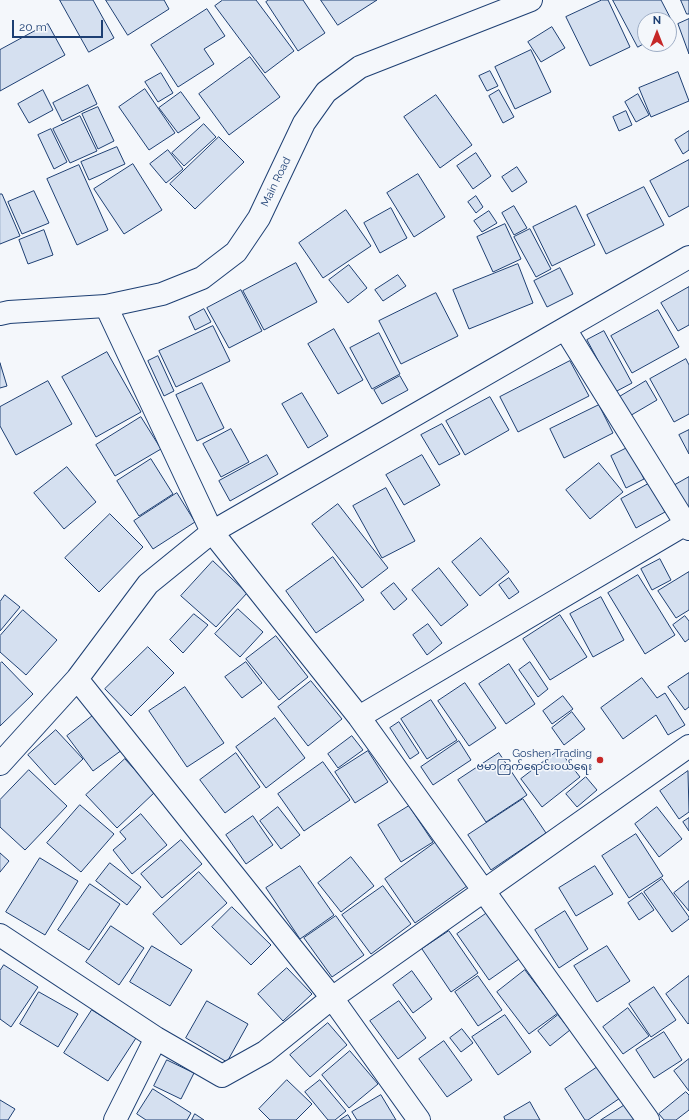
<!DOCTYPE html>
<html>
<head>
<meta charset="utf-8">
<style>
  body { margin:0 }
  #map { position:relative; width:689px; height:1120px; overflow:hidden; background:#f4f7fb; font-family:Raleway,sans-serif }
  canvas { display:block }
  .north { position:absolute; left:637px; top:12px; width:40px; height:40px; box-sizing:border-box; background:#f4f7fb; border:1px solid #9eadc5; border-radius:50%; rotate:0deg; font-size:11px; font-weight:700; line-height:16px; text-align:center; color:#1d3f73 }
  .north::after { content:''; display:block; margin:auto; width:14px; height:18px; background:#c62828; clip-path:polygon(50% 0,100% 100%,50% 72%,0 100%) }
  .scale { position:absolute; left:12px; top:20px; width:91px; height:18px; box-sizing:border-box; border:2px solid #1d3f73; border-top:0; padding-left:5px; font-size:12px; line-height:14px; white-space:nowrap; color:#1d3f73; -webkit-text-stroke:3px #f4f7fb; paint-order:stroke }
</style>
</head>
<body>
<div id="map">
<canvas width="689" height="1120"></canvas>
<div class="north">N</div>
<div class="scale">20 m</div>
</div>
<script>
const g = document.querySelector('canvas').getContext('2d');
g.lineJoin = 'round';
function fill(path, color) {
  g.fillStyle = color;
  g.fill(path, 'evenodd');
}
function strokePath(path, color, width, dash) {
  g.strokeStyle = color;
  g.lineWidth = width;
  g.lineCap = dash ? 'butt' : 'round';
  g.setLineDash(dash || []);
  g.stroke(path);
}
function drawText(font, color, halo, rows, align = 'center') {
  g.font = font + ' Raleway,"Noto Sans Myanmar",sans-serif';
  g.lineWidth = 3;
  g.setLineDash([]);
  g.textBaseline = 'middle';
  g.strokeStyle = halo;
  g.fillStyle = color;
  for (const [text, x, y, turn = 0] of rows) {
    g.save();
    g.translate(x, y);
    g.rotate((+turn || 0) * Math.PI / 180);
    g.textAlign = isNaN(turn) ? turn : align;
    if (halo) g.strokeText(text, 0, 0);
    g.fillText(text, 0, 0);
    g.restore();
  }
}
const building = new Path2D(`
  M60,0H93L114,38L89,52Z
  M106,0H164L169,9L128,35Z
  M223,0H256L294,51L265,73L215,6Z
  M269,0H303L325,33L298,51L266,2Z
  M321,0H377L338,25Z
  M602,0H608L630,47L590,66L566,17Z
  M613,0H661L675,27L669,30V20H645V43L638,47Z
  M681,0H689V14H687Z
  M207,9L225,36L204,49L214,64L178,87L151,45Z
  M689,19V54L678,24Z
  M48,24L65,55L0,91V50Z
  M552,27L565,48L541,62L528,42Z
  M531,50L551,92L515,109L495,67Z
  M250,57L280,97L229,135L199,94Z
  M490,71L498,86L487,91L479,76Z
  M678,72L689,101L651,117L639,88Z
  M161,73L173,93L158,102L145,82Z
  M88,85L97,104L62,121L53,103Z
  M145,89L175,133L149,150L119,107Z
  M43,90L53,110L29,123L18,104Z
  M499,90L514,117L503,123L489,96Z
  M181,92L200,118L178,133L159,108Z
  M638,94L649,115L636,122L625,102Z
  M436,95L472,145L440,168L404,117Z
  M98,107L114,141L98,149L82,114Z
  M626,111L632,125L619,131L613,117Z
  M80,116L97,151L70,163L53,129Z
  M204,124L216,137L184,166L172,153Z
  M51,129L67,162L54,169L38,135Z
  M689,131V150L683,154L675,140Z
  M219,137L244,162L195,209L170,184Z
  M117,147L125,164L89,180L81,162Z
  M168,150L183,169L166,183L150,164Z
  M476,153L491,176L473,189L457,166Z
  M689,160V206L669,217L650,181Z
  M133,164L162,210L124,234L94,189Z
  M79,165L108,230L77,245L47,179Z
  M517,167L527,182L512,192L502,177Z
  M418,174L445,217L414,237L387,193Z
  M644,187L664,225L606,254L587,215Z
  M34,191L49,223L22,234L8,202Z
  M0,194H2L20,236L0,244Z
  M476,196L483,207L476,213L468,202Z
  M514,206L527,228L514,235L502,213Z
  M576,206L595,245L552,266L533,227Z
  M391,208L407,238L380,253L364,223Z
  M346,210L371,246L323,278L299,243Z
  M489,211L497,223L482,232L474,221Z
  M505,224L521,259L493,272L477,237Z
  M530,229L551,269L536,277L514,237Z
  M44,230L53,255L28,264L19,240Z
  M296,263L317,302L264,330L243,291Z
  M518,264L533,303L469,329L453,290Z
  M349,265L367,288L348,303L329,280Z
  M560,268L573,294L547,307L534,281Z
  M398,275L406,286L383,301L375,290Z
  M689,287V325L678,331L661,303Z
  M241,290L262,331L229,348L207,308Z
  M436,293L458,336L401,364L379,321Z
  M204,309L211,322L195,330L189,317Z
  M658,310L679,347L632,373L611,336Z
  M213,326L230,361L176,387L159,351Z
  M334,329L363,380L338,394L308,344Z
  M604,331L632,383L615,392L587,340Z
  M379,333L400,374L372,389L350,348Z
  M107,352L141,412L96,437L62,377Z
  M158,356L174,391L164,396L148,361Z
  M686,359L689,365V414L674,422L650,379Z
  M570,361L589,396L518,432L500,397Z
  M0,363L7,386L0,388Z
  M400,376L408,390L382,404L374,390Z
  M48,381L72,424L16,455L0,426V407Z
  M646,381L657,400L628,417L616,399Z
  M202,383L224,428L197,441L176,395Z
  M302,393L328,436L308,448L282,404Z
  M490,397L509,430L465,455L446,421Z
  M599,405L613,433L564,458L550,429Z
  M141,417L161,449L115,476L96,445Z
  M442,424L460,454L439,465L421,435Z
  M231,429L249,462L221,477L203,444Z
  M689,430V454L679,435Z
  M629,447L644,479L626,488L611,456Z
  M267,455L278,474L230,501L219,481Z
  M422,455L440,485L404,505L386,475Z
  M151,459L173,494L139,516L117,481Z
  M599,463L623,492L590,519L566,490Z
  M67,467L96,502L64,529L34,493Z
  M689,477V506L687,507L675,485Z
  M650,483L665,512L636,528L621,499Z
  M386,488L415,541L382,558L353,506Z
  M177,493L195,522L153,549L134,521Z
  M338,504L388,568L362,588L312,524Z
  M110,514L143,547L99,592L65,558Z
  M481,538L509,572L480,596L452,562Z
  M333,557L364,600L316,633L286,591Z
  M660,559L671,580L652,590L641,569Z
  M213,561L247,593L216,627L181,596Z
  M439,568L468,605L441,626L412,590Z
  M689,572V610L676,618L658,591Z
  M638,575L675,635L645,654L608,593Z
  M509,578L519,592L509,599L499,585Z
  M394,583L407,599L394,610L381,593Z
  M5,595L20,607L0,631V602Z
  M601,597L624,640L593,657L570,614Z
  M238,609L263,632L240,657L215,634Z
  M23,610L57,640L26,675L0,652V636Z
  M194,614L208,625L183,653L170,640Z
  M560,615L587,657L550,680L523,639Z
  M685,616L689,621V639L685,642L673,625Z
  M428,624L442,643L427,655L413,635Z
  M276,636L308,677L279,700L246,659Z
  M148,647L174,673L131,716L105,689Z
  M2,662L33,694L0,726V664Z
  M246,662L262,683L242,698L225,677Z
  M530,662L548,689L538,697L519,670Z
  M509,664L535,704L506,724L479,684Z
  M689,673V707L685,710L668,687Z
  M642,678L657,698L665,693L685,725L668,735L656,715L623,739L601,708Z
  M311,681L342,719L308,746L278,707Z
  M465,683L496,728L469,746L438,701Z
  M185,687L224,743L187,767L149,711Z
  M563,696L573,709L552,724L543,711Z
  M431,700L457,740L427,759L401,719Z
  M572,712L585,729L564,745L552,728Z
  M95,714L122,750L93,771L67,736Z
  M275,718L305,758L266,788L236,747Z
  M399,722L419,753L410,759L390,728Z
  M56,730L83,759L55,785L28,755Z
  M352,736L363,750L338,768L328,754Z
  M459,741L471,760L433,785L421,767Z
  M559,750L580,777L542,807L521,779Z
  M368,751L388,782L355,803L335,772Z
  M236,753L260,787L225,813L200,780Z
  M499,753L527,795L486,822L458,780Z
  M125,759L155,792L117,828L86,795Z
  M323,762L350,800L304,831L278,794Z
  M29,770L67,806L25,850L0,827V800Z
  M688,771L689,812L679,819L660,791Z
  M586,777L597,790L577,807L566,794Z
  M523,799L546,833L491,870L468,835Z
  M80,805L114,834L81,872L47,843Z
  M409,806L433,842L401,862L378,825Z
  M278,807L300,835L281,849L260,821Z
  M657,807L682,839L659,857L635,824Z
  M141,814L167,845L132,874L113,850L126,839L120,832Z
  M253,816L273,845L246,864L226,835Z
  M689,818V831L683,822Z
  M636,834L663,876L629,898L602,856Z
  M181,840L202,864L162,898L141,874Z
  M436,842L467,886L415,923L385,879Z
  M0,853L9,861L0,872Z
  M351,857L374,886L341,912L318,883Z
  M40,858L78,881L45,935L6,912Z
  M110,863L141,887L127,905L96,881Z
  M300,866L334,915L300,939L266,888Z
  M595,866L613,894L576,916L559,888Z
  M199,872L227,903L181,945L153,914Z
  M662,879L689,917V919L672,932L644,892Z
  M689,881V911L674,893Z
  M90,884L120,904L89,950L58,930Z
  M383,886L411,924L371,954L342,915Z
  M642,893L654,910L639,920L628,903Z
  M232,907L271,945L251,965L212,927Z
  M565,911L588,949L559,968L535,930Z
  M487,913L519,959L489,980L457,934Z
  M336,916L364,955L332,977L304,938Z
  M111,926L144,948L119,985L86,962Z
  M449,931L478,973L451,992L422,949Z
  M152,946L192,970L170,1006L130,982Z
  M607,946L630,981L597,1002L574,966Z
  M4,965L38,987L11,1027L0,1019V971Z
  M287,968L312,994L283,1021L258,994Z
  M525,970L558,1013L529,1034L497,992Z
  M412,971L432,999L413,1013L393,985Z
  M478,976L502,1010L478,1026L455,992Z
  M689,976V1023L688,1024L666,994Z
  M654,987L676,1020L651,1037L629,1004Z
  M39,992L78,1014L58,1047L20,1024Z
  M207,1001L248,1024L227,1062L186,1038Z
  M399,1001L426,1038L398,1059L370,1021Z
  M628,1008L649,1036L623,1054L603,1027Z
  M92,1010L136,1038L108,1081L64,1053Z
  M505,1015L531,1052L498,1075L472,1037Z
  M558,1015L570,1030L550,1046L538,1031Z
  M328,1023L347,1045L310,1077L290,1055Z
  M462,1029L473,1043L461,1052L450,1038Z
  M664,1032L682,1060L654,1078L636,1050Z
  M444,1041L472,1080L447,1097L419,1059Z
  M350,1051L378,1084L349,1108L322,1075Z
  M689,1059V1091L674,1071Z
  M167,1060L194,1073L181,1099L154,1086Z
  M602,1064L623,1096L588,1120H585L565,1089Z
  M287,1080L312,1104L296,1120H270L259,1109Z
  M320,1080L346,1111L335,1120H328L305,1092Z
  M153,1089L191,1113L187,1120H146L137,1114Z
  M686,1092L689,1095V1110L676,1120H664L659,1114Z
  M381,1095L396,1120H357L352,1112Z
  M0,1100L15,1109L8,1120H0Z
  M530,1102L540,1120H505L504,1117Z
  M628,1103L638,1120H601Z
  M195,1114L204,1120H192Z
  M348,1115L351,1120H340Z`);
const minor = new Path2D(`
  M106,306L212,532L359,717L648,1120
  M565,329L689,529
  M77,679L332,998L419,1120
  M359,717L689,522
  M0,764L77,679L148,584L212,532L689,257
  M0,935L156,1038L222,1076L265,1052L332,998L689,746
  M115,1120L156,1038`);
const major = new Path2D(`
  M0,314L9,312L106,306L162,294L202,278L236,252L259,218L304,123L326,92L360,67L531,0`);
const markers = [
  [600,760,4,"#c62828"]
];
const streetNames = [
  ["Main Road",276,182,-64]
];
const poiNames = [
  ["Goshen Trading",592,754],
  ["ဗမာကြက်ရောင်းဝယ်ရေး",592,767]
];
fill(building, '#d5e0f0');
strokePath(building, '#1d3f73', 1);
strokePath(minor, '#1d3f73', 24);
strokePath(major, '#1d3f73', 24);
strokePath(minor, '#f4f7fb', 22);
strokePath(major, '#f4f7fb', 22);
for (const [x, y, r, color] of markers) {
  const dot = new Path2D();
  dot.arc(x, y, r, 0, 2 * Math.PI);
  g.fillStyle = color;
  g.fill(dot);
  strokePath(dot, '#f4f7fb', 1.5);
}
drawText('11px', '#1d3f73', '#f4f7fb', streetNames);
drawText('11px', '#1d3f73', '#f4f7fb', poiNames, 'right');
</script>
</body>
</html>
